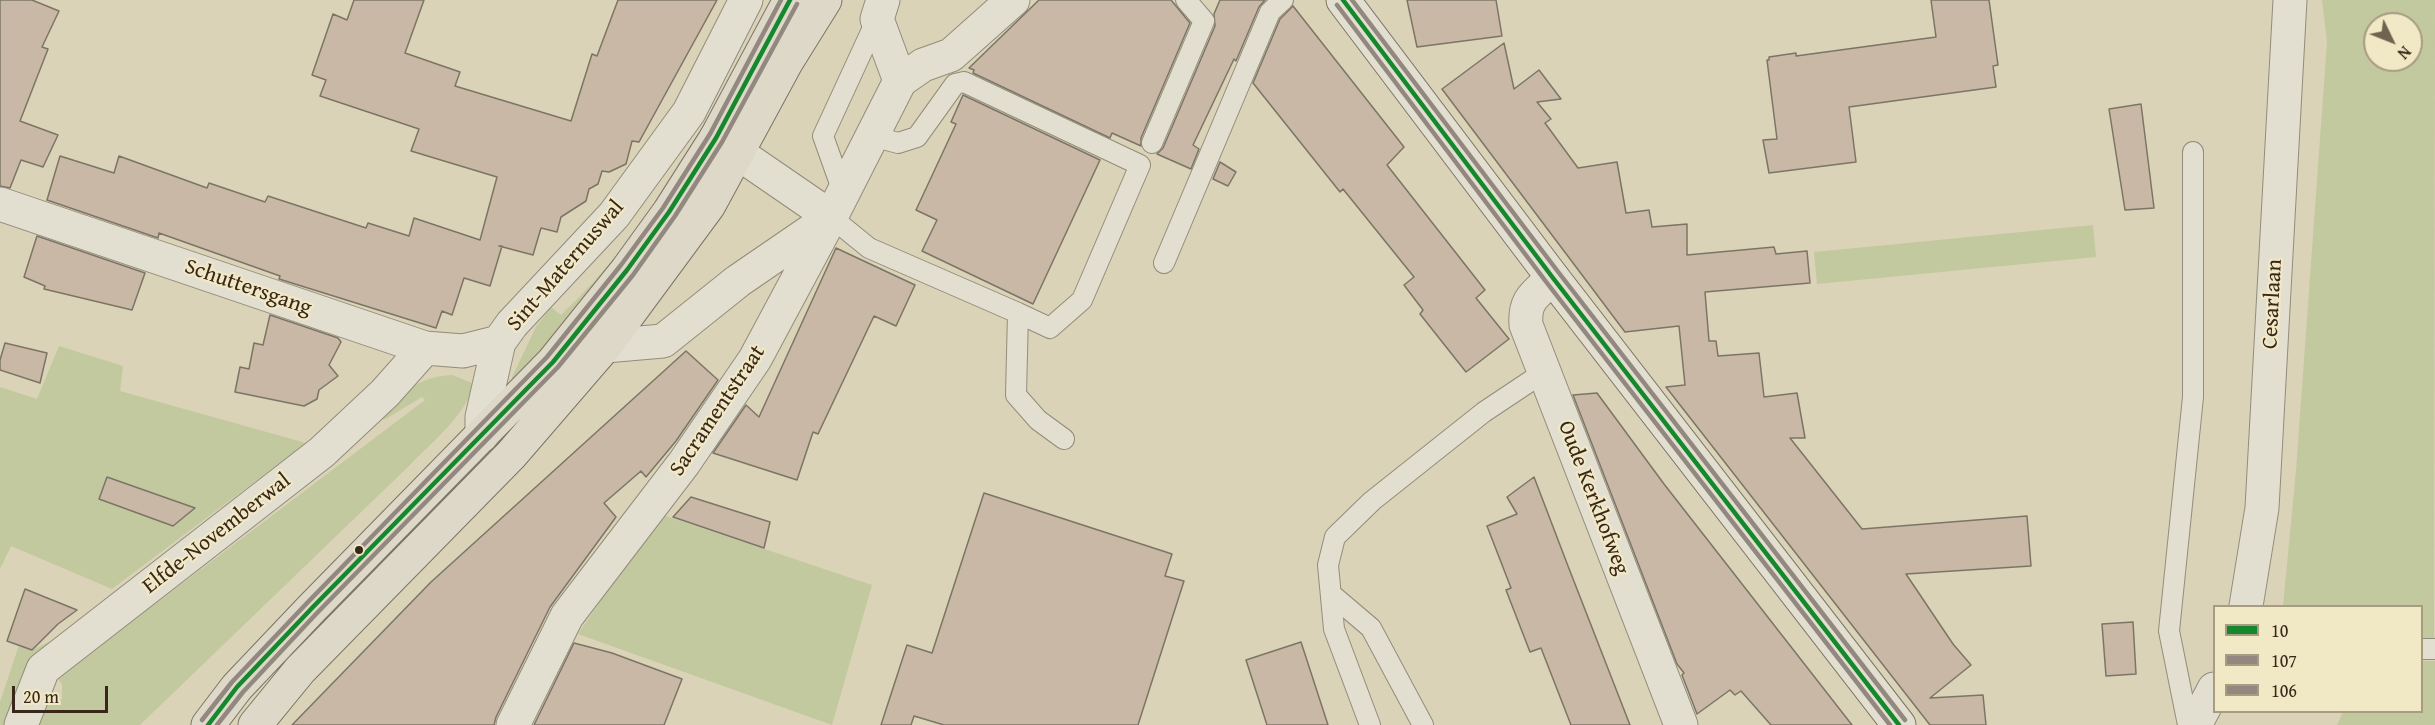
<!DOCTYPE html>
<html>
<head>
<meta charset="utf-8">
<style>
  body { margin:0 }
  #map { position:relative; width:2435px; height:725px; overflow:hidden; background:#dad3b7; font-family:"Gentium Book Plus",serif }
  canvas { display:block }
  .legend { position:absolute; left:2213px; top:605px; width:210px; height:108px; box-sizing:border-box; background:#f1e8c6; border:2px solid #a79b81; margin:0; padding:8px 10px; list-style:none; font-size:18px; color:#392719 }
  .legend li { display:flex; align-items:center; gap:12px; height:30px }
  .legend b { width:30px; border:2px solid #a79b81 }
  .north { position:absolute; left:2363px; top:12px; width:60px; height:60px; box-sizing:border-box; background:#f1e8c6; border:2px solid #a79b81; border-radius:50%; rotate:133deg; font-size:16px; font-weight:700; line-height:24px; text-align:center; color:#392719 }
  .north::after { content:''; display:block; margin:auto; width:21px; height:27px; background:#716350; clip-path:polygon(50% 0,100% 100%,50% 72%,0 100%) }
  .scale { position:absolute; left:12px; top:686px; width:96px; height:27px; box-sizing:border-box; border:3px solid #392719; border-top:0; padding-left:8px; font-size:18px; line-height:21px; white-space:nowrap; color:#392719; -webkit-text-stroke:4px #f1e8c6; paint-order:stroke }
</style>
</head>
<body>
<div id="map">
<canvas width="2435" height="725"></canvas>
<ul class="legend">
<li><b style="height:8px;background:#15882e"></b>10</li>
<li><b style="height:8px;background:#928880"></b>107</li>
<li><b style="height:8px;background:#928880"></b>106</li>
</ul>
<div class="north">N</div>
<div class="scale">20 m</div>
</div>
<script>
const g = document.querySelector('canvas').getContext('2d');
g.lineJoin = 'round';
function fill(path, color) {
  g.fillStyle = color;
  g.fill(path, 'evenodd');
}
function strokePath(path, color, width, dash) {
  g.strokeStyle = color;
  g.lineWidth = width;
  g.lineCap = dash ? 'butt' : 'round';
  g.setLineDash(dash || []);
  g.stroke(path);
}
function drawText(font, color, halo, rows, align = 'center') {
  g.font = font + ' "Gentium Book Plus",serif';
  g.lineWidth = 4.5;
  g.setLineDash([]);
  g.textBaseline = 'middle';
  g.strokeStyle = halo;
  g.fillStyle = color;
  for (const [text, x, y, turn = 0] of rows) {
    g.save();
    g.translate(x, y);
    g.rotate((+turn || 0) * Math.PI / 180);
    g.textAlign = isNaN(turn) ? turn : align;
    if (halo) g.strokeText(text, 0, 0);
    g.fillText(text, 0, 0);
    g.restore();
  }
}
const green = new Path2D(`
  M772,0H782C734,87 686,173 627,253C593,300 553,341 518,387L512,384V377L536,327L551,307L561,315C654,228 713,111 772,0Z
  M2322,0H2435L2434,641H2422V606H2283L2296,470L2327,42ZM2375,24H2411V60H2375Z
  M2093,225L2096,257L1817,284L1814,252Z
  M59,346L123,366L120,391L306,443L112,589L11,546L0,569V387L37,399Z
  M452,375L472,383C472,410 429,445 410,465L140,725H33L42,704H57L62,699V684L57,678L425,400L422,397L384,420L379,414C404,392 418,377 452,375Z
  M660,514L872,585L832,725L578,634Z
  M49,642L16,725H0V702L19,645L32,650Z
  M2422,661H2435V725H2337L2343,712H2422Z`);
const building = new Path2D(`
  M0,0H32L59,11L42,47L48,49L20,121L58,135L43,167L21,160L10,188L0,186Z
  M354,0H424L405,53L460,72L455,86L571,121L592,54L597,56L618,0H717L639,142L632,141L626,164L609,172L602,171L598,184L589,189L586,201L561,217L557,232L541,228L533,255L499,246H502L490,286L464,278L452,315L442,311L436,328L279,279L280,276L159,233L158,238L47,200L60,156L114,173L119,156L207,188L209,183L265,202L268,196L366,228L368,223L409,236L414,218L480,240L497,177L411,151L419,129L320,96L326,80L312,75L333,14L347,20Z
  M1039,0H1171L1190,23L1141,138V146L1112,133L1110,138L973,73L974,70L969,68Z
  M1220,0H1265L1259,7L1236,61L1234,59L1193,145L1199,149L1191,169L1157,154L1163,148L1215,26L1214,14Z
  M1407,0H1496L1502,36L1417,47Z
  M1931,0H1989L1998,65L1993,66L1996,87L1849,107L1856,162L1769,173L1763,140L1777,139L1767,60H1769V57L1796,53V56L1936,37Z
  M1293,6L1404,147L1387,165L1485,290L1476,298L1509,339L1466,372L1420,314L1423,310L1404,285L1414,277L1343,189L1340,192L1253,83L1280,19Z
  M1504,43L1514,89L1539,70L1561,99L1537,102L1551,119L1545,123L1578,168L1617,162L1626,213L1649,210L1652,227L1687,224V255L1774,247L1776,254L1807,251L1810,283L1705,292L1709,341H1716L1718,356L1759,353L1764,397L1797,393L1805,438H1790L1862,529L2027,516L2031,566L1906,574L1953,644L1971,665L1930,698L1983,695L1986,725H1930L1666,387L1685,385L1679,326L1625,332L1442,89Z
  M963,95L1100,160L1033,304L922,251L937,220L916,210L956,124L951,122Z
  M2141,104L2154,208L2125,210L2109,109Z
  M1220,162L1236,172L1228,186L1213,179Z
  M37,236L145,273L132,310L44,289L45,286L24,277Z
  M836,248L915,285L896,326L874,316L818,434L813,432L797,480L713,453L746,405L759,417Z
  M270,315L338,338L341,342L329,365L338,376L319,390L317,399L304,406L235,392L240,367L249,369L254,343L263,345Z
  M5,343L47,353L40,383L0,370V360Z
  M686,351L718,380L676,441L646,477L641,471L604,503L616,517L550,607L496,717L494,725H292L431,582Z
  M1597,393L1664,484L1852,725H1771L1741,691L1735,695L1730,690L1697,714L1682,675L1684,673L1677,664L1573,395Z
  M107,477L195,508L173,526L99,499Z
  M1534,477L1568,566L1630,725H1571L1541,648L1530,652L1506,590L1511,588L1487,526L1517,514L1507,497Z
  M984,493L1172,554L1165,576L1184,581L1138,725H944L914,716L911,725H881L907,645L932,653Z
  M691,497L770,522L764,548L673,517Z
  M25,589L77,610L58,624L32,650L7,641Z
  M2133,622L2136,674L2106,676L2102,624Z
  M1301,642L1328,725H1267L1246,660Z
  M574,643L612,653L682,679L664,725H534Z`);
const service = new Path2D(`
  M872,136L898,143L917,137L955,84L964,82L1140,165L1082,300L1050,328L1018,313
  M1152,143L1204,21L1186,0
  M843,192L823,136L877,19
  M831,217L869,248L1018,313L1016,395L1038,420L1064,439
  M1164,263L1270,12L1283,0
  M1331,594L1371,628L1423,725
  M2422,649H2435
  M1370,725L1334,629L1328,565L1335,537L1372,501L1484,412L1544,372
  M2188,725L2169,631L2193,397V152`);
const minor = new Path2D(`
  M883,0L877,19L900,81
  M716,138L831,217
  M0,204L425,348L463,351L499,342
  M1553,278C1535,295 1524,299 1526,325L1681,725
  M605,346L663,341L738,281L827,220
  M482,435V417L499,342L512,324L614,215L689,112L746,0
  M21,725L43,669L322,452L385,393L425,348
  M513,725L567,616L684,463L755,359L831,217L900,81L923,65L951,55L1013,0`);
const tertiary = new Path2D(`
  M2246,606L2262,508L2290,0
  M2195,725L2214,689`);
const secondary = new Path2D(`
  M1343,0L1553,278L1899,725`);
const primary = new Path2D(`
  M208,725L237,687L312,608L553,362L627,270L669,212L716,138L790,0
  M255,725L300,670L511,455L605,346L709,205L787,61L825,0`);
const bus1 = new Path2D(`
  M1343,0L1553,278L1899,725
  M208,725L237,687L312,608L553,362L627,270L669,212L716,138L790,0`);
const bus2 = new Path2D(`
  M1337,5L1547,283L1890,725
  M217,725L243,692L317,613L558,367L633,275L675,216L722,142L797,4`);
const bus3 = new Path2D(`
  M1352,0L1559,273L1905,720
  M202,720L232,682L307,603L547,357L621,265L663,208L710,134L781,0`);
const markers = [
  [359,550,5,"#392719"]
];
const streetNames = [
  ["Sint-Maternuswal",566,266,-49],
  ["Schuttersgang",248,288,19],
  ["Cesarlaan",2273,304,-87],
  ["Sacramentstraat",718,411,-56],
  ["Oude Kerkhofweg",1593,498,69],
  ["Elfde-Novemberwal",217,534,-38]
];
fill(green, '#c3c99f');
fill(building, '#c8b8a5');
strokePath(building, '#7c7566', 1.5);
strokePath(service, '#928c7b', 22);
strokePath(minor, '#928c7b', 35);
strokePath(tertiary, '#928c7b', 35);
strokePath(secondary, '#7c7566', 35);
strokePath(primary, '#7c7566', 35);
strokePath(service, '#e2ded0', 20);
strokePath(minor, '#e2ded0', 33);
strokePath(tertiary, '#e2ded0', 33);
strokePath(secondary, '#e2ded0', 33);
strokePath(primary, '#ddd8c8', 33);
strokePath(bus1, '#15882e', 4.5);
strokePath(bus2, '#928880', 4.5);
strokePath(bus3, '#928880', 4.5);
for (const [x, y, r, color] of markers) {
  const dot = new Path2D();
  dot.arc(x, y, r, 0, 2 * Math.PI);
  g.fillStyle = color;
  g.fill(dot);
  strokePath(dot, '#f1e8c6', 2);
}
drawText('22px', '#392719', '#f1e8c6', streetNames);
</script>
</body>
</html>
